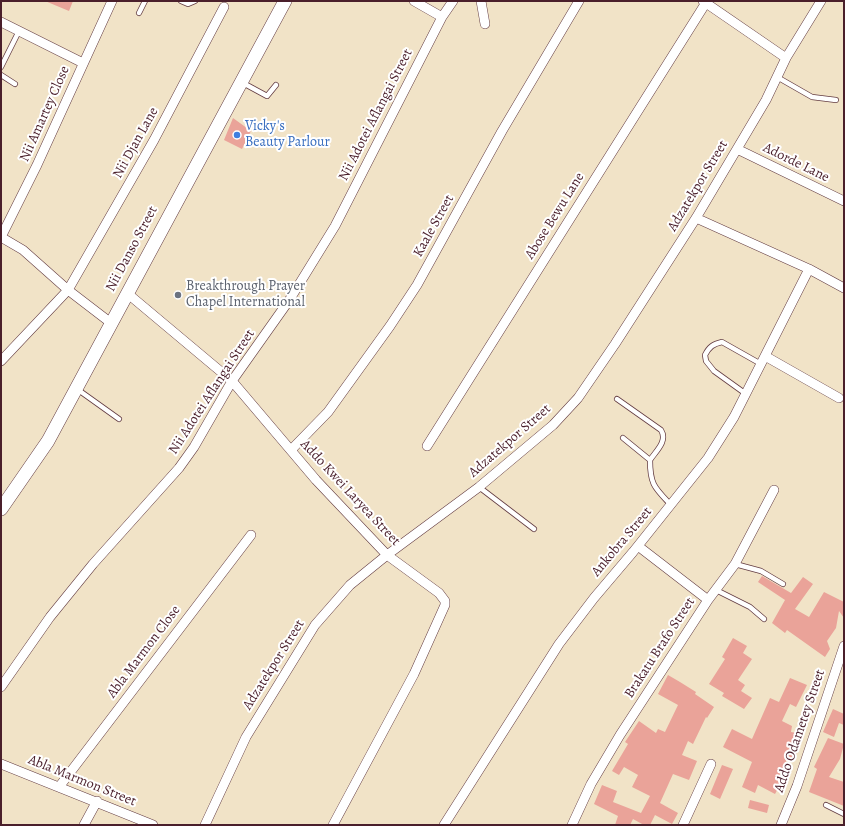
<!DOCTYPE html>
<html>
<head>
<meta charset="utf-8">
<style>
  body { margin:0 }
  #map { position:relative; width:845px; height:826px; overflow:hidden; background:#f1e3c7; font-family:Alegreya,serif }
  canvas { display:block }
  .frame { position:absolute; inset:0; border:2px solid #4a1f2b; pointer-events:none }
</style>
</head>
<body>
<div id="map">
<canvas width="845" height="826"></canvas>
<div class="frame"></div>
</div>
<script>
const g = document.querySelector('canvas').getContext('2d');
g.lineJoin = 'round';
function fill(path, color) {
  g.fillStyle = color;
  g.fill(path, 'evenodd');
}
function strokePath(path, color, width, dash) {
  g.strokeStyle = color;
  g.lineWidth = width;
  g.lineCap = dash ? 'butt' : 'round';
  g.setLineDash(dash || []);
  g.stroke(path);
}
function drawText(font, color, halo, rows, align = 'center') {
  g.font = font + ' Alegreya,serif';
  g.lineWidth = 4;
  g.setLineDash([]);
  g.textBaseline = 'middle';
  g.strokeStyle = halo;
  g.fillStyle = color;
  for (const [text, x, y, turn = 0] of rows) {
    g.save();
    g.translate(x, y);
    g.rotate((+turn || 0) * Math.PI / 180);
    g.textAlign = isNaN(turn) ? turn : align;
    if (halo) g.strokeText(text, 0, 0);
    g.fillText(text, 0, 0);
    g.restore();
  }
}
const building = new Path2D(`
  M45,1H73L69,11Z
  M233,118L251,131L242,149L224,140Z
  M762,576L791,593L803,577L813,584L795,609L809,617L824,592L844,602V618L839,611L836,628L827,641L830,649L825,657L787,630L785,633L772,623L785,600L758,582Z
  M733,638L747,646L743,653L752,659L738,680L745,685L741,691L752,698L744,709L722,696L724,693L709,684L725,659L722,657Z
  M668,675L680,682L696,692L695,694L714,707L707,718L706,717L693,744L688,741L682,755L697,761L689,780L673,774L660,803L678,813L672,824L655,815L650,825H644L633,819L630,825H615L618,816L594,804L602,785L617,791L613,802L641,813L650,796L632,787L638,775L624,767L619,775L612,771L628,744L625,742L639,721L656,733L658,729L665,732L678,705L658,694Z
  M790,678L807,685L796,707L790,704L782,721L792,726L791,732L804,734L794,760L788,757L777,780L781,783L775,794L758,785L755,793L742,787L752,762L723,747L732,729L752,739L770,698L779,702Z
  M833,709L844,714V725L839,723L834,737L823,732Z
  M828,738L844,744L840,759L829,777L844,782V806L809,792L817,769L814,767Z
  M722,765L733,769L720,799L710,794Z
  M750,800L769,805L767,813L748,808Z`);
const lane = new Path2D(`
  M181,1L188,4L195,1
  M139,13L145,1
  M1,67L19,31
  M1,75L15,84
  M777,77L812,97L836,100
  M243,83L267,96L276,85
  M77,389L119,419
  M746,394L714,371L706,361L705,355C709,347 713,344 722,342L761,364
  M617,399L661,430C668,441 656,451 650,460
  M623,438L650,460C650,485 655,488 671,505
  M479,487L534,529
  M735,564L761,571L783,584
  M716,590L750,607L764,619
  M826,805L844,814`);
const street = new Path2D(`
  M414,1L442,17
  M481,1L485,24
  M703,1L786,58
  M1,22L83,63
  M737,149L844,201
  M696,218L809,269L844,288
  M1,237L37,165L112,1
  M1,237L23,250L68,290L111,323
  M127,293L232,381L316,480L387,555L439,593L445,601V605L414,674L333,825
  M765,356L839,398
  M1,361L68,290L154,140L224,7
  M427,446L707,1
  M291,450L328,412L390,326L417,285L502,131L579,1
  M638,546L708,600
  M1,687L50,617L93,564L179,468L194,447L232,381L290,299L335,226L442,17L453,1
  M1,764L153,825
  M59,787L251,535
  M84,825L97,801
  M205,825L246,737L315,625L350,585L387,555L479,487L553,425L578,398L615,344L696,218L766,100L786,58L821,1
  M444,825L559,644L594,598L633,552L708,458L734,417L809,269
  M572,825L591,784L620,735L708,600L735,564L774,490
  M683,825L711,764
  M781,825L797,786L844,646`);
const secondary = new Path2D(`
  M1,509L48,441L285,1`);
const markers = [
  [237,135,4,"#3f7fe0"],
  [178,295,4,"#6b7280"]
];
const streetNames = [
  ["Nii Amartey Close",45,114,-66],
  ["Nii Adotei Aflangai Street",376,115,-63],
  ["Nii Djan Lane",136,143,-61],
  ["Adorde Lane",796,163,26],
  ["Adzatekpor Street",698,186,-59],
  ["Abose Bewu Lane",555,216,-58],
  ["Kaale Street",434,226,-61],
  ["Nii Danso Street",132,249,-62],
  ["Nii Adotei Aflangai Street",212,392,-57],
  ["Adzatekpor Street",510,441,-41],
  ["Addo Kwei Laryea Street",350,493,47],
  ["Ankobra Street",622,542,-50],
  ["Brakatu Brafo Street",660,648,-57],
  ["Abla Marmon Close",144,652,-53],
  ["Adzatekpor Street",274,665,-58],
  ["Addo Odametey Street",800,731,-71],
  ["Abla Marmon Street",82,781,22]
];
const shopNames = [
  ["Vicky's",245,127],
  ["Beauty Parlour",245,143]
];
const worshipNames = [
  ["Breakthrough Prayer",186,287],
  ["Chapel International",186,303]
];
fill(building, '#eaa399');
strokePath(lane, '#633c42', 6);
strokePath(street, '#633c42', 10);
strokePath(secondary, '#633c42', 14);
strokePath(lane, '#fff', 4.5);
strokePath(street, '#fff', 9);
strokePath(secondary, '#fff', 13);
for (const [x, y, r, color] of markers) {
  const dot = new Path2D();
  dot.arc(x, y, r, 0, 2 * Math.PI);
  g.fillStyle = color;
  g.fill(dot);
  strokePath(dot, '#fff', 1.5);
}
drawText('14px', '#4a1f2b', '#fff', streetNames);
drawText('14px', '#366cbe', '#fff', shopNames, 'left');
drawText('14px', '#5b616d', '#fff', worshipNames, 'left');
</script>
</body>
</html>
